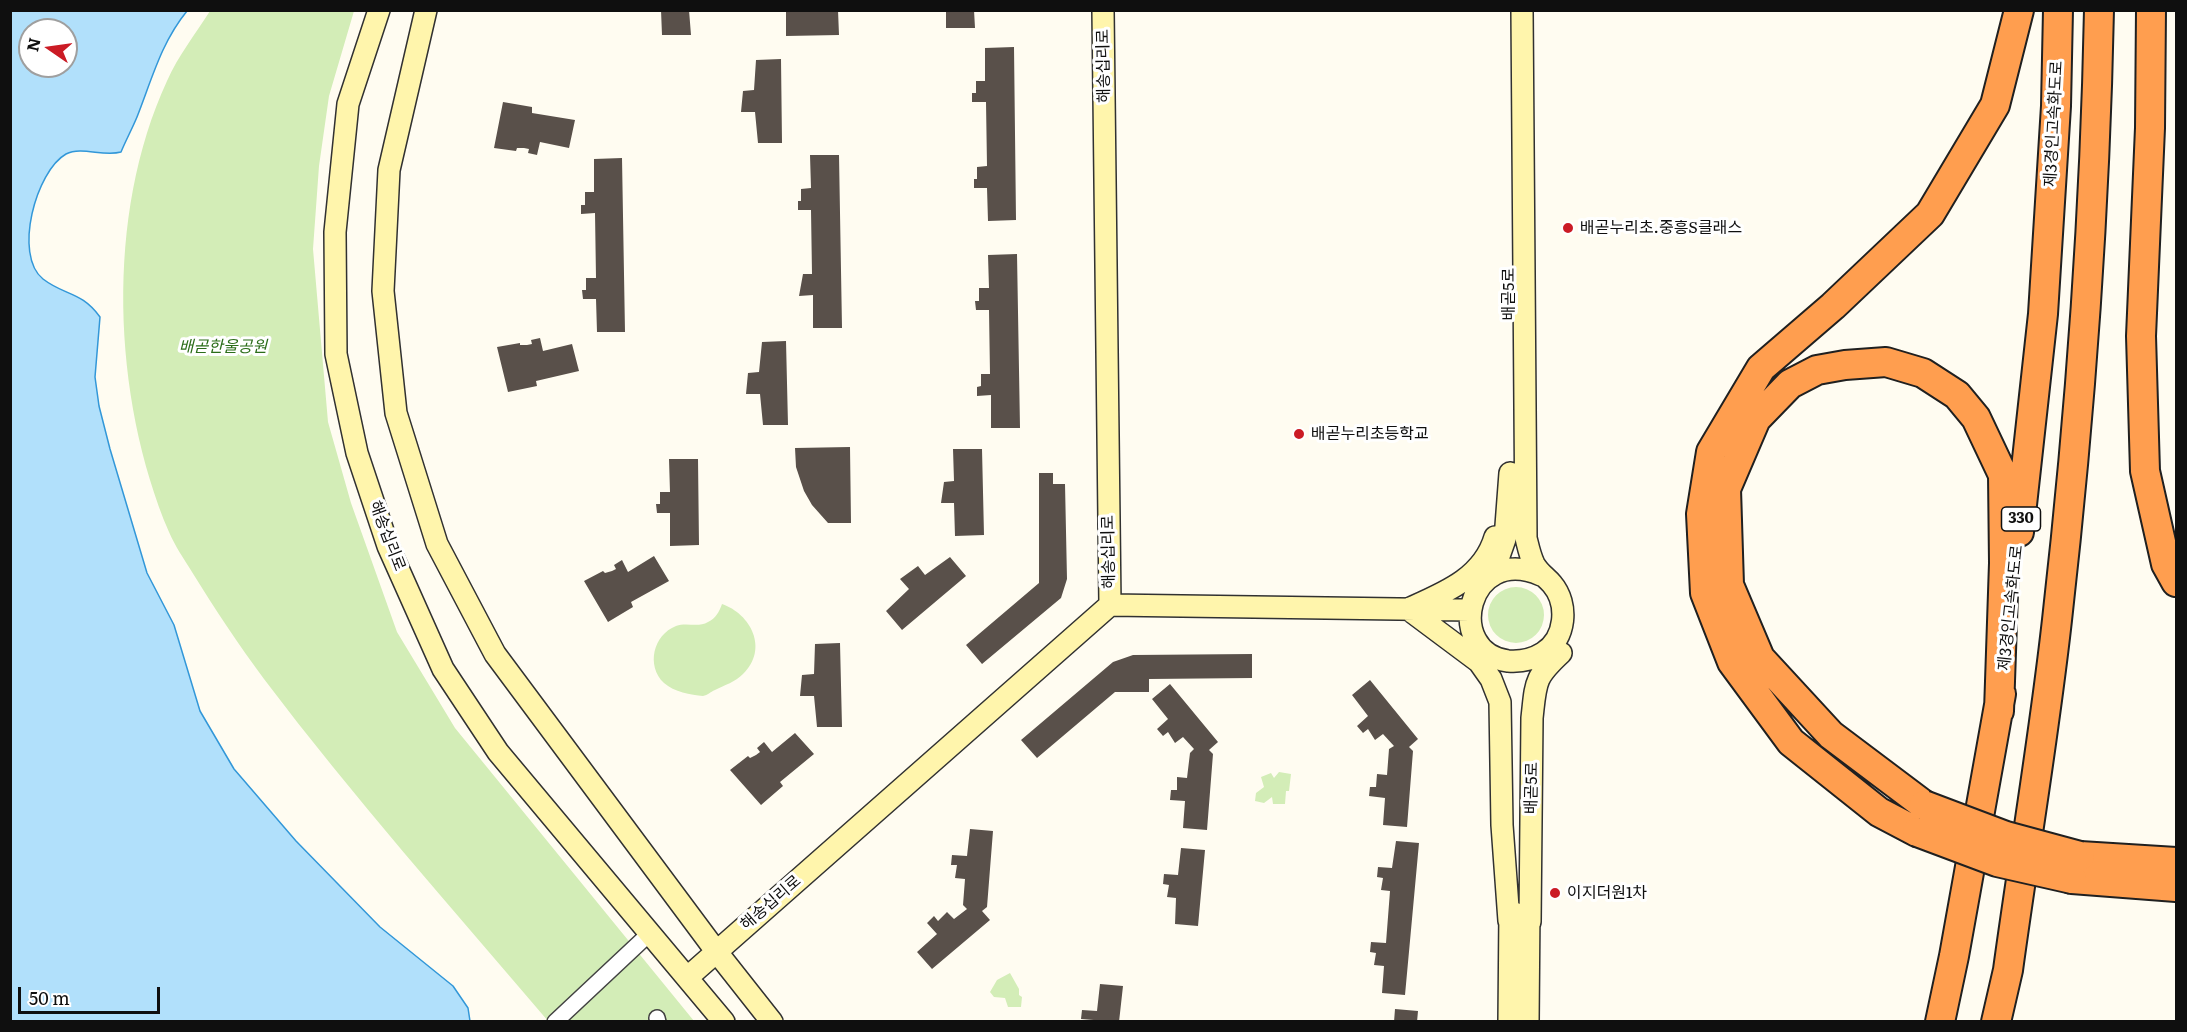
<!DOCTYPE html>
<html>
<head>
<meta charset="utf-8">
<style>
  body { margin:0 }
  #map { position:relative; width:2187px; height:1032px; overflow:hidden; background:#fffcf1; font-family:Literata,serif }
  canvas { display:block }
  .frame { position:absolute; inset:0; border:12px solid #0f0f0f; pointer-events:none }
  .north { position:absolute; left:18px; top:18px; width:60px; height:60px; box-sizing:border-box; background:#fff; border:2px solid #9f9f9f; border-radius:50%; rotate:283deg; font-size:16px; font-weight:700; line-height:24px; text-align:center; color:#0f0f0f }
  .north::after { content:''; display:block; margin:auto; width:21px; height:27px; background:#cb1b25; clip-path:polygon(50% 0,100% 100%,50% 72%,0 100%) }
  .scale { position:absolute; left:18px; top:987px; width:142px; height:27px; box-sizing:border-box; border:3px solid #0f0f0f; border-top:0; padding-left:8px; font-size:18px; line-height:21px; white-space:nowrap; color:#0f0f0f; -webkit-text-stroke:4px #fff; paint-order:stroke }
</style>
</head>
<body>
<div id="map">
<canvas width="2187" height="1032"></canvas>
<div class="frame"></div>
<div class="north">N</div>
<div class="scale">50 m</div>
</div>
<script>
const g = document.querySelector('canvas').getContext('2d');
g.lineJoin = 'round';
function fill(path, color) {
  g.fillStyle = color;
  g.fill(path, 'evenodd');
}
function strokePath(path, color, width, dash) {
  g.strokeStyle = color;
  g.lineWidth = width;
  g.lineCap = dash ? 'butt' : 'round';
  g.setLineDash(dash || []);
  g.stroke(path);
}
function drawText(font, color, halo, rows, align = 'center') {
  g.font = font + ' Literata,"Noto Sans KR",serif';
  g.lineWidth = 6;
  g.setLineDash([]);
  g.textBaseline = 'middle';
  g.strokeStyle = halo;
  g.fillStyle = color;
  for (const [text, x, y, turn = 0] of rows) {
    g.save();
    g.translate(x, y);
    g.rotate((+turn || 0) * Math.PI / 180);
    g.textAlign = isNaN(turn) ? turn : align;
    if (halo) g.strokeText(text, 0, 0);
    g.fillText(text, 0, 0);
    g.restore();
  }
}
const green = new Path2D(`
  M210,11H354L329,96L319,166L313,249L328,422L351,503L397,632L455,728L694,1021H548C452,908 353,797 264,679C238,644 215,609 192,572C184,559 175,546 169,532C112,397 105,215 167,81C178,56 196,33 210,11Z
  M1488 615a28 28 0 1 1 56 0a28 28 0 1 1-56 0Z
  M722,604C751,614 769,649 743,674C735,682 725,685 715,690C710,692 708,695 703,696C691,695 674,692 664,683C646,666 653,635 676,626C687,622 698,628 708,622C716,618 719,612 722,604Z
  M1279,772L1291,774L1289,791H1286L1285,804H1273L1272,797L1264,803L1255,801L1256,793L1264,787L1261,777L1271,773L1274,778Z
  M1010,973L1019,989V995L1022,997L1021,1007H1008L1005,998L994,997L990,992L997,980Z`);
const water = new Path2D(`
  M10,11H187C161,43 152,79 137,117C132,129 126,140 121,152C103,157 82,146 66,154C36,171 13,255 43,279C65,296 81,291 100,317L95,377L99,406L110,449L147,573L174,625L200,711L234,769L296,841L380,927L453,986L468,1008L470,1021H11ZM30,30H66V66H30Z`);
const building = new Path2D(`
  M661,10H689L691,35H662Z
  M786,10H838L839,35L786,36Z
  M946,10H974L975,28H946Z
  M1014,47L1016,220L988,221L987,188H974V179H977V167L987,166L986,102H972V93H976V81H985V48Z
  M781,59L782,143H758L755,112H741L743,91L754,90L756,60Z
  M503,102L532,107V113L575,120L569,148L540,142L537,155L528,153L529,149L524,148H517L516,151L494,148Z
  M810,155H839L842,328H813V295L799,296L803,274H812L811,210H798V201H801V189L811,188Z
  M622,158L625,332H597L596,299H583L582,290H586V278H596L595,213L581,214V205H585V192H594V159Z
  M1017,254L1020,428H991V395L977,396V387L981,386V374H990L989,310H976L975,301H979V288H989L988,255Z
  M540,338L543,351L572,344L579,371L536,381L537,386L508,392L497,347L520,343V345H527L532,344L531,340Z
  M786,341L788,425H763L760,394H746L748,373L759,372L762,342Z
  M850,447L851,523H828L812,505L804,491L796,467L795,448Z
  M953,449H982L984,535L955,536L954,503H941L944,482L954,481Z
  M669,459H698L699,545L670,546V513H657L656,504H660V492H670Z
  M1039,473H1053V484H1065L1067,579L1061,598L982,664L966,645L1039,583Z
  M654,556L669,581L631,602L633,607L608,622L584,581L603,571L605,573L612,571L616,569L614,565L622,560L628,572Z
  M950,557L966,576L902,630L886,611L909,589L900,579L918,566L925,575Z
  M840,643L842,727H817L814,696H800L802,675L814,674L815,644Z
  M1252,654V678L1149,679V692H1115L1037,758L1021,740L1113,662L1133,655Z
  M1370,680L1418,739L1409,747L1413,751L1407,827L1383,825L1385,798L1369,796L1370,787H1376L1377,774L1387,775L1389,749L1394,746L1383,734L1375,740L1368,729L1363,733L1357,726L1368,716L1352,695Z
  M1170,684L1218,742L1209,750L1213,754L1207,830L1183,828L1185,801L1170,800L1171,790H1177V777L1187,778L1190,753L1194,749L1183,737L1175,743L1168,732L1163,736L1157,729L1168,719L1152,699Z
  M795,733L814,754L780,782L783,786L761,805L730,770L748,756L750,758L756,755L760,752L757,748L764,742L772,752Z
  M970,829L993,831L987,907L982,911L990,920L932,969L917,952L937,934L927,923L934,916L938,921L947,912L954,919L967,909L963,905L965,879L955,878L957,865H951L952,855L967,856Z
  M1396,841L1419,843L1405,995L1382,993L1384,966L1374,965L1376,953L1370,952L1371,942L1386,943L1390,891L1381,890L1383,878L1377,877L1378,867L1392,868Z
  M1181,848L1205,850L1198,926L1175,924L1176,898L1167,897L1169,885L1163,884L1164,874L1178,875Z
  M1100,984L1123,986L1119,1022L1081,1019L1082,1010L1097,1011Z
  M1395,1009L1418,1011L1417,1022H1394Z`);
const street = new Path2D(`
  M657,1018L658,1022
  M555,1022L651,932`);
const secondary = new Path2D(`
  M379,10L348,104L335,232L336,354L357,453L388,546L443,669L498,752L724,1022
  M426,10L389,170L383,291L396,413L437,544L495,654L716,951L772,1022
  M1522,10L1526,538C1528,546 1530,556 1534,564C1539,573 1546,577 1552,584C1569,604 1566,639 1543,653C1532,660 1522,662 1508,661C1444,653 1466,543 1541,575
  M1495,537C1483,578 1444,593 1408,609L1479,662L1491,679L1500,702L1502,825L1509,921
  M1492,576L1505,539L1510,473
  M1110,605L1470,610
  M1530,922L1532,718C1536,682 1534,678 1561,653
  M688,977L1110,605L1103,10
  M1509,1022L1510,909
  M1528,1022L1529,908`);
const highway = new Path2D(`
  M2151,10L2150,128L2141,336L2145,471L2166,564L2176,582
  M2019,532L2043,314L2056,106L2058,10
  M1924,805L1831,735L1760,658L1729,585L1726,489L1756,419L1790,384L1817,370L1845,365L1886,362L1923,373L1957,395L1976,418L2003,475L2004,563L1999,711
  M1917,832L1879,812L1791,742L1732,662L1705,593L1701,514L1711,452L1761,368L1833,306L1930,214L1995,105L2019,10
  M2080,856L2176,862
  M2072,879L2176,887
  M1940,1022L1954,956L2001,694
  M1996,1022L2008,970C2024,853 2044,737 2057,620C2080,418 2095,213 2099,10`);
const highwayBridge = new Path2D(`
  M1924,805L2006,836L2080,856
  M1917,832L1997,862L2072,879`);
const markers = [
  [1568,228,6,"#cb1b25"],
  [1299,434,6,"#cb1b25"],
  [1555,893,6,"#cb1b25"]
];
const shields = [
  [2021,519,39]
];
const shieldNames = [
  ["330",2021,519]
];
const streetNames = [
  ["해송십리로",1104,66,-91],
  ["제3경인고속화도로",2054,124,-87],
  ["배곧5로",1509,294,-90],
  ["해송십리로",387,536,69],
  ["해송십리로",1109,552,-91],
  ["제3경인고속화도로",2011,608,-84],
  ["배곧5로",1532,788,-89],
  ["해송십리로",771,903,-41]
];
const poiNames = [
  ["배곧누리초.중흥S클래스",1580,228],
  ["배곧누리초등학교",1311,434],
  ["이지더원1차",1567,893]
];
const parkNames = [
  ["배곧한울공원",223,347]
];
fill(green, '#d3edb7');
fill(water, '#b1e0fb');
strokePath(water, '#3297d8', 1.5);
fill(building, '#59504a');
strokePath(street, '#424242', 18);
strokePath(secondary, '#313131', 24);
strokePath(highway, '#202020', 32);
strokePath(street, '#fff', 15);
strokePath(secondary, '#fff5ac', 21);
strokePath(highway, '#ff9e4f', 28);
strokePath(highwayBridge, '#202020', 32, []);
strokePath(highwayBridge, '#ff9e4f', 28);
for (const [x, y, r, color] of markers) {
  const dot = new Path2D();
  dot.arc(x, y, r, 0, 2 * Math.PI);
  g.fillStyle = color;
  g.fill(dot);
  strokePath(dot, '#fff', 2);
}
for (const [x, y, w] of shields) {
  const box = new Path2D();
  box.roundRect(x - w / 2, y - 12, w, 24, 4.5);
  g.fillStyle = '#fff';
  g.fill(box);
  strokePath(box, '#0f0f0f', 1.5);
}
drawText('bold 15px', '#0f0f0f', null, shieldNames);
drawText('16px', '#0f0f0f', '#fff', streetNames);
drawText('16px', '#0f0f0f', '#fff', poiNames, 'left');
drawText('italic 16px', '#2b6d19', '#fff', parkNames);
</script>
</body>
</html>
